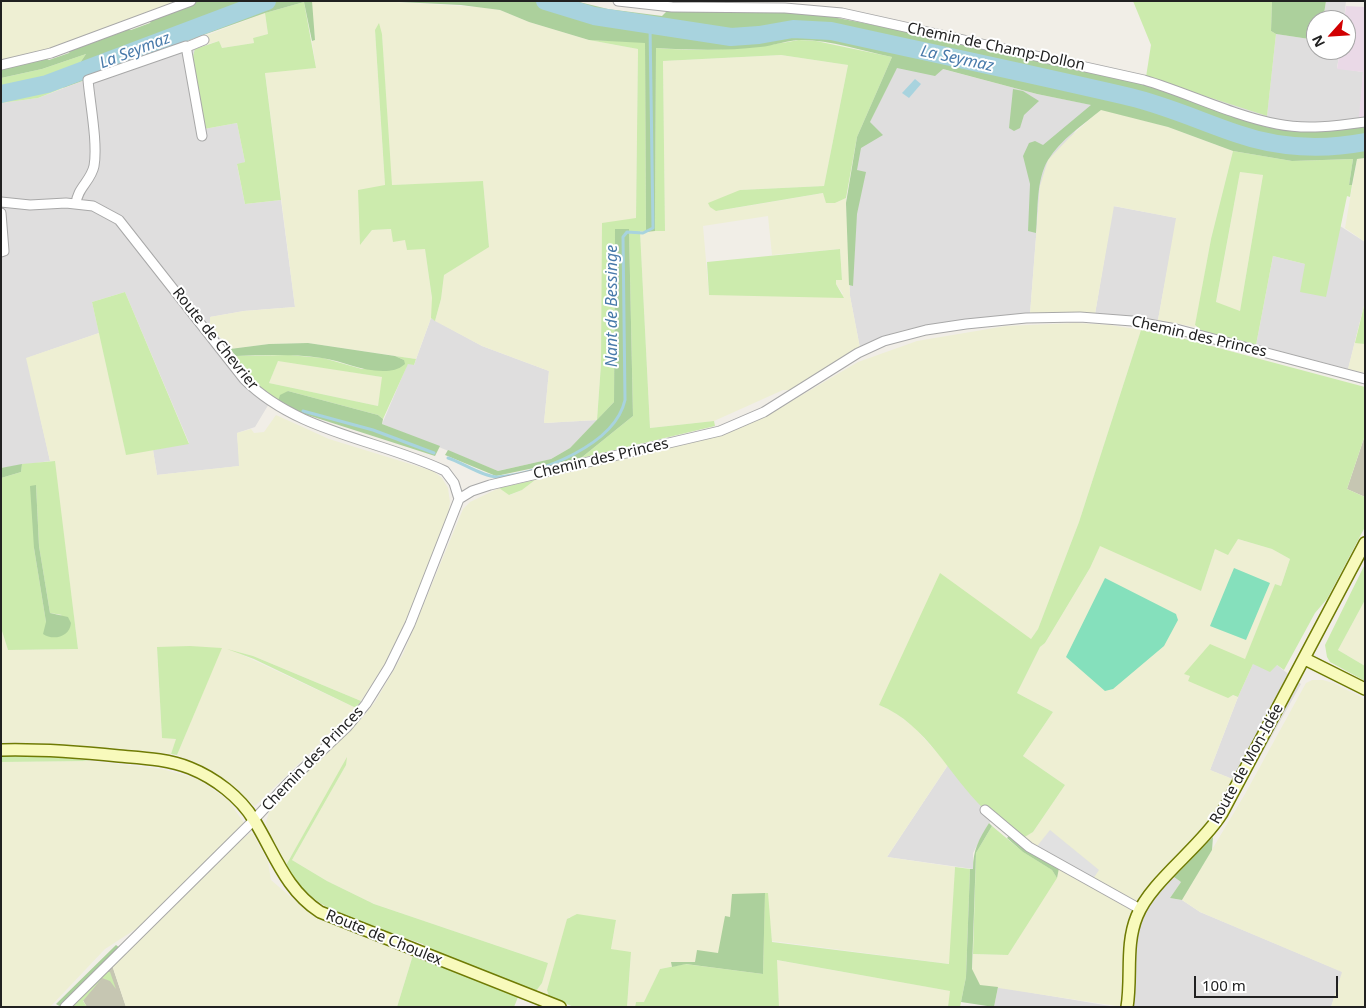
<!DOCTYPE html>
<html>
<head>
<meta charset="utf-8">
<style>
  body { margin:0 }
  #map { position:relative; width:1366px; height:1008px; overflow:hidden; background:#f1eee7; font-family:"Noto Sans",sans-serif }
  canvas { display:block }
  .frame { position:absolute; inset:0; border:2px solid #212121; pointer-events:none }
  .north { position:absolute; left:1306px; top:10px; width:50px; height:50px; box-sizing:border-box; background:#fff; border:1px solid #a6a6a6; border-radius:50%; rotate:244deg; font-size:14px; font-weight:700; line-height:20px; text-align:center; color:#212121 }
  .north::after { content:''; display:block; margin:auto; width:18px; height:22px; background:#d10002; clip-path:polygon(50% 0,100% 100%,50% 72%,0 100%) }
  .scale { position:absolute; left:1194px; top:976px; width:144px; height:22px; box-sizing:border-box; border:2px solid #212121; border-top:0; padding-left:6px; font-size:15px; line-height:18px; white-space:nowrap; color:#212121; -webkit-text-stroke:4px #fff; paint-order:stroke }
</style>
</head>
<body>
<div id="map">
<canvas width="1366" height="1008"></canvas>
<div class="frame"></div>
<div class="north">N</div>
<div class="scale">100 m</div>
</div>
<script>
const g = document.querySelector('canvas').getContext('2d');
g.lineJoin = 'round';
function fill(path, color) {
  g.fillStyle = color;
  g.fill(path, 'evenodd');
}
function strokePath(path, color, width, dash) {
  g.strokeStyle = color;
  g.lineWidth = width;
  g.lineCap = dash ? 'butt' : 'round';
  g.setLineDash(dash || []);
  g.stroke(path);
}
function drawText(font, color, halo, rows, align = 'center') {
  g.font = font + ' "Noto Sans",sans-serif';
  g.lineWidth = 4;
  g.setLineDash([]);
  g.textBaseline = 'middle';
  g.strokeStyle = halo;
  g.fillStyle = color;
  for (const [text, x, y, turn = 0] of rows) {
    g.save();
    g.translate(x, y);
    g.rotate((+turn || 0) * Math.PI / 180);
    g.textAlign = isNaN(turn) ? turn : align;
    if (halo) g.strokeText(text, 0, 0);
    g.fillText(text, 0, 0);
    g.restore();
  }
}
const residential = new Path2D(`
  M1326,1H1346L1344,20H1323Z
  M1276,34L1316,40V50H1340L1337,68L1363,72L1359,128L1300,131L1266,127L1145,85L1146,77L1267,115Z
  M205,36L208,44L195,49L204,129L237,123L245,162L237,165L245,204L281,200L295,307L244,311L210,317V325L270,402L255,427L237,433L240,466L157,475L153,450L189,443L125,292L92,302L99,333L27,358L50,461L1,468V103L38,98L85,80L94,74Z
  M901,58L1037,94L1092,105L1040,186L1030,314L917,327L893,333L860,348L850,296L846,203L863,136Z
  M1113,206L1177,218L1158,320L1095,314Z
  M1340,226L1365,242V302L1348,369L1256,345L1273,256L1305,264L1325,297Z
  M431,318L482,346L549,371L544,423L597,420L570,448L551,459L498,471L382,424L408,363L414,365Z
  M1253,664L1277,665L1301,684L1245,784L1210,770L1238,697Z
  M948,765L985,810L997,818L989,823L973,853V869L887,857Z
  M1174,877L1181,882L1170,898L1182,900L1200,912L1343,972L1331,1007H1123L1130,914Z
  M998,987L1116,1007H994Z`);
const industrial = new Path2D(`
  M1346,6L1365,7V117H1359L1363,72L1337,69L1340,50H1346V20H1344Z`);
const construction = new Path2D(`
  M1365,435V497L1347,489Z
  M112,965L126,1007H87L81,997Z`);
const farmland = new Path2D(`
  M1,1H191L51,53L1,65Z
  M311,1H379L478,7L500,10L529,22L589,40L638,49L636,218L601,364L597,420L544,423L549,371L482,346L435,321L441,299L444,275L489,246L483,182L391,185L382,34L375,30L385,186L361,244L372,230L391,229L406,240L425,248L433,306L431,318L416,359L308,343L269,344L230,349L210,325V317L244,311L295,307L265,72L316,68L312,41L315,40Z
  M265,13L268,34L253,38L254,43L222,48L219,41L208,44L205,36Z
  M781,55L848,65L824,186L740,190L717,211L824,193L835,203L846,198L850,296L860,348L793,390H783L714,421L650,428L640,231H665L663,61ZM768,216L772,255L840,249L842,280H836V284L843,294L709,295L703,226Z
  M1101,109L1168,127L1233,151L1211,239L1195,327L1158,320L1176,218L1114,206L1095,314H1030L1040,186L1048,160L1069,138Z
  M1365,158V242L1345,228L1357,159Z
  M1240,172L1263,175L1240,311L1216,303Z
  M1365,302V373L1348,369Z
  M1076,323L1110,325L1141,330L1079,522L1038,629L1031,639L879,705L894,712L914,727L948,765L887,857L955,867L950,964L772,941L767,893L763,974L685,964L660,969L644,1003L636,1002L635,1007H627L631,953L611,949L616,920L569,917L547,990L549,997L532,996L542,983L548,963L374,904L327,881L292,860L346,765L285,866L268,832L266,822L269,812L304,774L362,718L375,702L403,654L463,509L470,502L499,488L510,495L522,490L535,480L725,434L768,415L858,362L917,341L1006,326Z
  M99,333L126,454L153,450L157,475L239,466L237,433L251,429L254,433L264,432L276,415L329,439L433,471L442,478L448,488L450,502L448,516L407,618L387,661L361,701L253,656L234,651L356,708L255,806L215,774L177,755L221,648L157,647L162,737L177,739L171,754L53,744L1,742V628L8,650L78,649L54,461H50L26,358Z
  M278,360L383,377L378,406L269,383Z
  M1238,539L1272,549L1290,559L1281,586L1275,584L1245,660L1185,674L1190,676L1188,681L1238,697L1210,770L1245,784L1213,837L1174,877L1130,914L1123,1007L979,985L972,970L973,954L1008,955L1026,926L1016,841L1033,832L1065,785L1023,756L1053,712L1017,693L1040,647L1045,643L1090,568L1100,545L1201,591L1215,549Z
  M1365,600V666L1338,650Z
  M1312,680H1323L1333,683L1365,699V1007H1331L1342,972L1200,912L1182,900L1245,794L1306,683Z
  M91,761L162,769L198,779L228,800L244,823L139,927L105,949L50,1007H1V762Z
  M250,833L253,834L268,862L271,880L300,905L322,919L413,955L397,1007H126L112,965L226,852Z
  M776,960L951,991L948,1007H779Z`);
const grass = new Path2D(`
  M1133,1H1272L1271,31L1276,34L1267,116L1146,77L1151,45Z
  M304,2L316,68L265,73L281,200L245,204L237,164L245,162L237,123L204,129L192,60L195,49L219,41L222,48L254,43L253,38L268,34L265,13Z
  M379,23L382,34L392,185L483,181L489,247L444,275L441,299L435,321L431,318L432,298L425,249L407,250L405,240L393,242L391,229L372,230L360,245L358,190L385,185L375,30Z
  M589,40L645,42L646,232L640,231L650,428L714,421L715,426L581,458L633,416L629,229H615L614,402L597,420L601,364L602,223L636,218L638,49Z
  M799,40L816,41L892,57L857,137L846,198L835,203H826L823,193L716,211L710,207L708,203L740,190L824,186L848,65L781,55L663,61L665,231H655L656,48C704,52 752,49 799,40Z
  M86,54L63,88L38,98L1,103V78L42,69Z
  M1233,151L1292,161L1353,159L1349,185H1352L1350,197L1347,196L1326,297L1300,292L1305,264L1273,256L1256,345L1202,331L1195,325L1211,239ZM1240,172L1263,175L1240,311L1216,302Z
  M840,249L842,280H836V284L844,298L709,295L707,262Z
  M125,292L189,444L126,455L92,302Z
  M1365,302V344L1355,343Z
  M1141,330L1181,338L1365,387V435L1347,489L1365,497V527L1327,599L1315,613L1284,670L1277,665L1270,672L1253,664L1238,697L1233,695L1228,698L1188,681L1190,676L1184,674L1210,644L1245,659L1275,584L1281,586L1290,559L1272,549L1238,539L1228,555L1215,549L1201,591L1100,546L1090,568L1045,643L1040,647L1017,693L1053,712L1023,756L1065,785L1033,832L1023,838C1010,829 996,821 985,810C948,775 928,725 879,705L940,573L1031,639L1038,629L1079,522Z
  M289,355L323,358L362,369L404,360L395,356L416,359L414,365L408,364L383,419L378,415L288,391L278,401L258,386L234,358L236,356ZM278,361L382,377L378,406L269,383Z
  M55,461L78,649L8,650L1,628V478L21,472L22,464ZM36,485L39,546L50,613L62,615L46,622L34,548Z
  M535,480L522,490L509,495L499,488Z
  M1365,564V600L1338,650L1365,666V681L1330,662L1327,657L1325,645Z
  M190,646L222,648L177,755L171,754L176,739L162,738L157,647Z
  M227,649L253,656L361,701L356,708L254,659Z
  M1,755H40L91,761L1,762Z
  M347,757L346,765L292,860L327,881L374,904L548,963L542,983L536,991L427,950L423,944C371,926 316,916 285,867Z
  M992,826L1023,852L1052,870L1057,878L1008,955L973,954L976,853Z
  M955,867L970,869L966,977L960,1007H948L950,991L777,960L779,1007H635L636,1002H644L660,969L685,964L763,974L765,893H768L772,942L949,964Z
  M577,914L616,920L611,949L631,952L627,1007H574L549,997L547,990L567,919Z
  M413,955L518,997L514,1007H397Z
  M106,972H110L116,989L110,981L102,978L83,1001L87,1007H71Z`);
const forest = new Path2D(`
  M191,1H312L315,40L312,41L304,2L265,13L94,74L85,80L63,88L86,54L42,69L1,78V65L42,56L49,60L69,53L73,45L122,27L131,30L150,23L154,15Z
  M379,1H575L608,9L662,16L666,12H792L822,15L941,38L1145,85L1266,127L1320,132L1365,127V158L1357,159L1352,185H1349L1353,159L1292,161L1233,151L1168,127L1101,110C1084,124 1060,140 1048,160C1036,180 1038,211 1036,233L1028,231L1030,184L1023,156L1029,143L1035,141L1043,145L1091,105L1037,94L943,69L935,76L897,68L870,122L883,135L861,148L857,170L866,172L857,214L853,286L849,285L846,203L857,137L892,57C862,51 831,40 801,40C787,40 773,46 760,47C725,51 691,50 656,48L655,231L646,232L645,43L589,40L529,22L500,10L461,5Z
  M1272,1H1326L1323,20H1316V40L1276,34L1271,31Z
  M1013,89L1023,91L1039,101L1024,115L1020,128L1014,131L1009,128Z
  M615,229H629L633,416L581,458L496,476L445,455L448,450L498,471L551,459L570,448L614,402Z
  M308,343L395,356L404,360L405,364C398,370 392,371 383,371C361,371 343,361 322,358C293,354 264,355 236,356L230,349L269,344Z
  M288,391L378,415L383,419L382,424L440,446L435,456L298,412L278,401L280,395Z
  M22,464L21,472L1,478V468Z
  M36,485L39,546L50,613L68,617L71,623C70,637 53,641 43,634L46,622L34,548L30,486Z
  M989,823L992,826L976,853L972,969L980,985L998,987L994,1007L961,1002L966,977L970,869H973C973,850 979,839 989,823Z
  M1009,836L1059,868L1057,878L1052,870L1023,852L1007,838Z
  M1213,837L1212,850L1182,900L1170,898L1181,882L1174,877Z
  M765,893L763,974L686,964L672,967L671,962H695L697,950L718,953L725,916L730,917L732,894Z
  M116,945L120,948L61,1007L56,1004Z`);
const pitch = new Path2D(`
  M1234,568L1270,583L1246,640L1210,626Z
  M1105,578L1176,614L1178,620L1164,646L1113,689L1105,691L1066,657Z`);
const parking = new Path2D(`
  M1050,830L1099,870L1091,882L1034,850Z`);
const water = new Path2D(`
  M915,79L921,84L909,98L902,93Z`);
const stream = new Path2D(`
  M303,411L373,430L434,453
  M448,458C461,462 485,478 498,477C540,474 615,445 625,400L623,237L627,232L643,233L653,228L650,25`);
const river = new Path2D(`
  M545,1L594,16L731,37L759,35L793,29L831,31C931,53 1031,74 1130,97C1168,106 1202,122 1238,134C1278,148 1323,150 1365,142
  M1,94L47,84L267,1`);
const street = new Path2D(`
  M618,1L672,7L785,8L842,13L1144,80C1188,93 1231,115 1277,124C1306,130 1336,126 1365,122
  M187,47L204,40
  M1,65L51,53L191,1
  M1,202L30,205L66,203L93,206L119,220L244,379C298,433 378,439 445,471L454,483L459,499
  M76,204C77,188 91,181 94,166C98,144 90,103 88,80L186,46L202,136
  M1,213L4,251L1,252
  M985,810L1029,847L1140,909
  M65,1007L250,824L289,782L347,727L366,704L389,667L410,624L459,499L472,491L490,485L720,431L764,412L858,353L884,341L926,330L966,324L1026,318L1080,317L1132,321L1176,329L1365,379`);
const secondary = new Path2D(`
  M1305,659L1365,689
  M1,750C41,749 80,752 119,756C143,758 168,759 190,768C215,778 240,797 254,820C275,854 285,889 320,912L560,1007
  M1127,1007C1132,977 1125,945 1137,916C1151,881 1200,848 1222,813L1365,543`);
const streetNames = [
  ["Chemin de Champ-Dollon",996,47,12],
  ["Chemin des Princes",1199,337,13],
  ["Route de Chevrier",215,339,51],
  ["Chemin des Princes",601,459,-13],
  ["Chemin des Princes",313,759,-46],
  ["Route de Mon-Idée",1247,764,-61],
  ["Route de Choulex",384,938,22]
];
const waterNames = [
  ["La Seymaz",135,51,-21],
  ["La Seymaz",957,59,12],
  ["Nant de Bessinge",612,306,-90]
];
fill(residential, '#dfdede');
fill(industrial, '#ead9e7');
fill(construction, '#c6c6b2');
fill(farmland, '#eeefd3');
fill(grass, '#ccebad');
fill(forest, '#acd09c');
fill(pitch, '#85e0bc');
fill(parking, '#e1e1e1');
fill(water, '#a8d3de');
strokePath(stream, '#a8d3de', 3);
strokePath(river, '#a8d3de', 18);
strokePath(street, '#a8a8a8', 11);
strokePath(secondary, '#6f7b04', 14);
strokePath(street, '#fff', 9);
strokePath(secondary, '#f8fabc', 11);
drawText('15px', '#212121', '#fff', streetNames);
drawText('italic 16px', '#487aaa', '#fff', waterNames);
</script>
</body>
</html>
